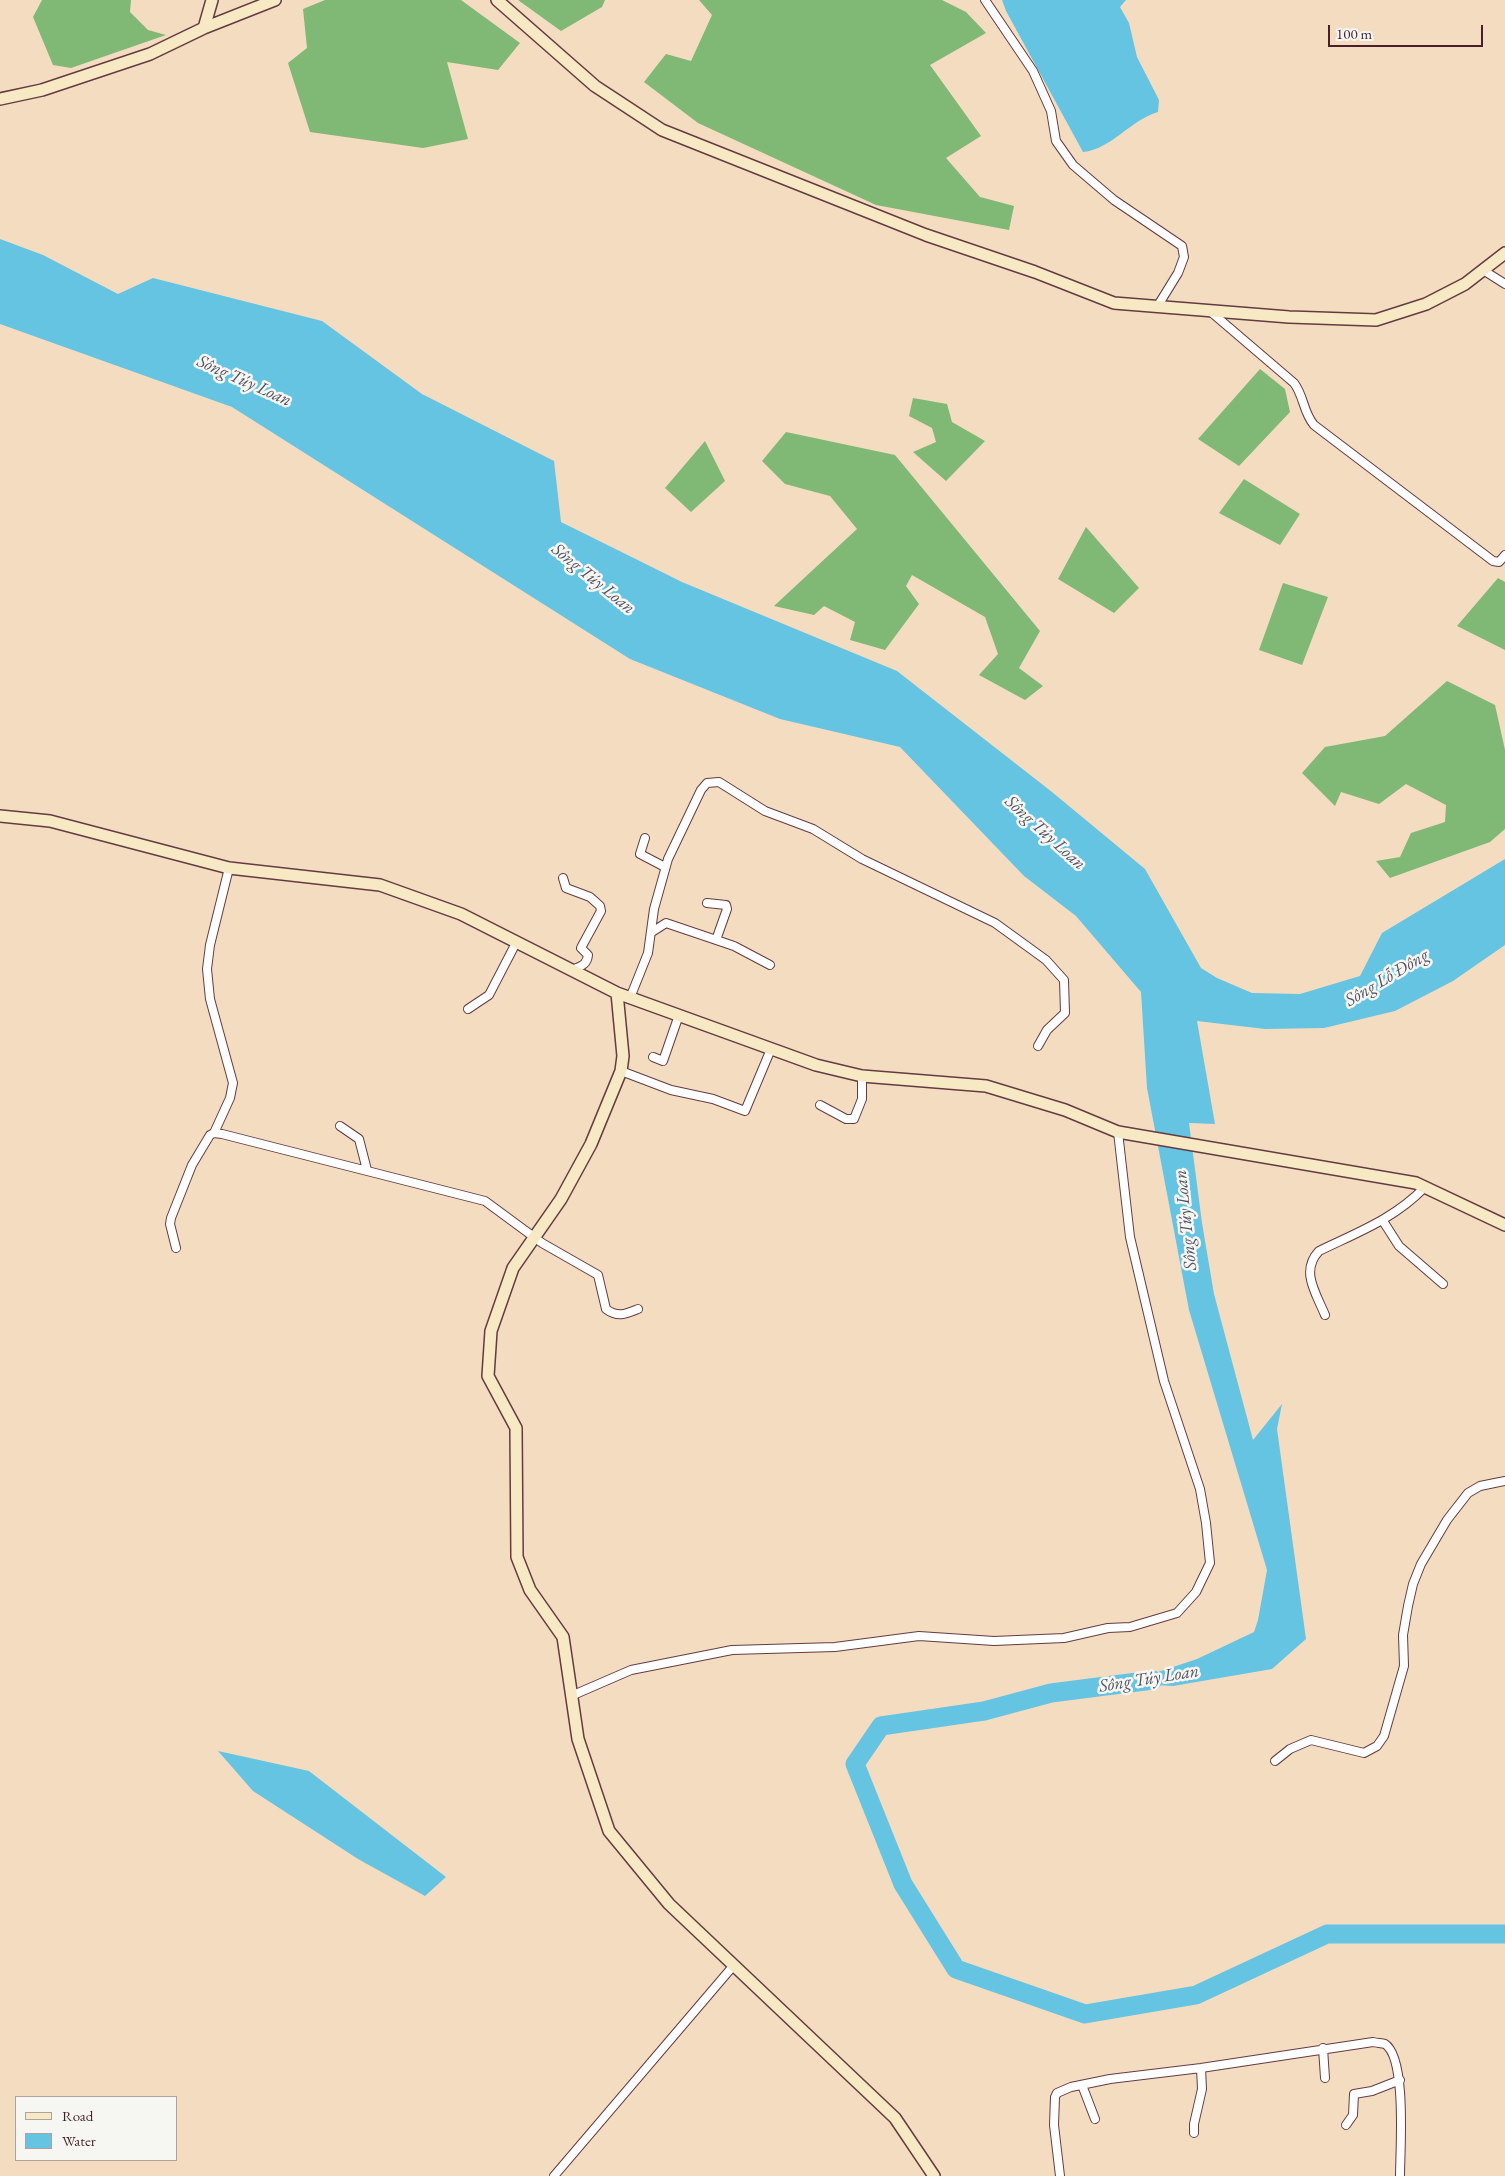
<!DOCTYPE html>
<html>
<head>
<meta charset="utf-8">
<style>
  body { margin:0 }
  #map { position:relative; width:1505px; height:2176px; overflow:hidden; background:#f4dcc1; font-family:"EB Garamond",serif }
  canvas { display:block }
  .legend { position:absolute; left:15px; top:2096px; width:162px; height:65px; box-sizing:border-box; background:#f6f6f2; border:1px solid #b1a0a2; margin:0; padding:6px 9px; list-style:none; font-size:15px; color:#4a1f2b }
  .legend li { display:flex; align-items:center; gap:10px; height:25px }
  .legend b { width:25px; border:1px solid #b1a0a2 }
  .scale { position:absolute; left:1328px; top:25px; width:155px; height:22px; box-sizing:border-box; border:2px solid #4a1f2b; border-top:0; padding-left:6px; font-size:15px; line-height:18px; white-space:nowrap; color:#4a1f2b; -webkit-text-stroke:4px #f6f6f2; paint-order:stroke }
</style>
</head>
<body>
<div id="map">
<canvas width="1505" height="2176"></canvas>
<ul class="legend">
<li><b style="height:6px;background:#f7e9c3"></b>Road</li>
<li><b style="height:14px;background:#64c4e2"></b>Water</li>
</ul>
<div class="scale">100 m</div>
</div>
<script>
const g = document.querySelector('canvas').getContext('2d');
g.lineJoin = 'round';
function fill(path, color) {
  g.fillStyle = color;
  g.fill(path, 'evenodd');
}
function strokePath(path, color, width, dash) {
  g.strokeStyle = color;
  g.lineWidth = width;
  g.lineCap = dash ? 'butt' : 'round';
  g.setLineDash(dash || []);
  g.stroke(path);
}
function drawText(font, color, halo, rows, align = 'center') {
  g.font = font + ' "EB Garamond",serif';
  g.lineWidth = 5;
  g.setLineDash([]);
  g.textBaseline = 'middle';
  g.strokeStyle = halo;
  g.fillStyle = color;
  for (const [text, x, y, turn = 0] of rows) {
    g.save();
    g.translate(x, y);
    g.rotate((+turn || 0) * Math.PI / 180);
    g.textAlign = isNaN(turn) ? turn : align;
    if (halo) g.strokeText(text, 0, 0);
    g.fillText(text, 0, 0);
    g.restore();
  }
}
const forest = new Path2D(`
  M42,0H131L130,12L148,30L166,35L71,68L53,65L33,17Z
  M325,0H461L520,43L498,70L447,62L468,139L423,148L310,132L288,63L307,48L303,9Z
  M518,0H605L602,7L561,31Z
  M699,0H942L966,12L986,33L930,65L981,136L946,158L980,197L1014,206L1009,230L876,205L698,123L644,82L666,54L691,61L712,15Z
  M1260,369L1285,389L1290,412L1239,466L1198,439Z
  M913,398L947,404L952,422L985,441L946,481L913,452L936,442L932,428L909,416Z
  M786,432L895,455L1040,631L1019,668L1043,686L1025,700L979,675L998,654L985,617L912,575L906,586L919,604L885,650L850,640L855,622L824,606L814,615L774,606L857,529L830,496L785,484L762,461Z
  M705,441L725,481L691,512L665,488Z
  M1244,479L1300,514L1280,545L1219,513Z
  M1086,527L1139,588L1114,613L1058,579Z
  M1498,578L1505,582V650L1457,626Z
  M1283,583L1328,597L1302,665L1259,650Z
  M1447,681L1495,705L1505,750V829L1490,842L1390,878L1376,861L1400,857L1411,833L1445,822L1446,805L1406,784L1379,804L1341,792L1335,806L1302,773L1325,747L1385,736Z`);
const water = new Path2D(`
  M1002,0H1126L1120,7L1129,23L1137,57L1159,100L1158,112C1130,120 1112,149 1083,152L1006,11Z
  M0,239L43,255L118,294L153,278L322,321L422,394L554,461L561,522L682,582L897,671L1052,792L1145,869L1201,968L1217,978L1252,993L1300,994L1360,976L1382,933L1505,859V945L1453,981L1395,1011L1324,1028L1265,1029L1197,1021L1215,1124L1189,1123L1202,1223L1214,1294L1253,1440L1282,1404L1277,1429L1306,1639L1272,1669L1173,1686L1125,1683L1197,1659L1254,1632L1258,1620L1267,1570L1189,1310L1147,1088L1141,992L1076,916L1024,876L900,747L780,719L630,659L232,407L0,324Z
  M218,1751L309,1771L446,1877L425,1896L358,1859L253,1791Z`);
const river = new Path2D(`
  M1153,1680L1051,1693L984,1711L881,1726L855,1764L903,1884L956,1969L1085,2014L1196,1995L1327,1934H1505`);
const street = new Path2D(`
  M985,0L1033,71L1051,111L1056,141L1073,165L1114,200L1182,246L1184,257L1178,273L1157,307
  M1483,270L1505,284
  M1211,312L1294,383C1304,396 1303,412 1314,425L1493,561L1499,562L1505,555
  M645,838L640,854L665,867
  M563,878L566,888L590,897L600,906L601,911L582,946L581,948L588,955C587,965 581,966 572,970
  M707,903L726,905L727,909L716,940
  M652,932L666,923L734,946L770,965
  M630,998L648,953L654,909L668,859L701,790L707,783L719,782L765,811L813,829L862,859L995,923L1046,960L1064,980L1065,1013L1047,1030L1038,1046
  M468,1009L489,995L517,941
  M653,1057L663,1061L679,1015
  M621,1071L671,1090L713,1099L745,1111L771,1049
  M820,1105L846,1119H854L862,1099V1076
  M340,1126L359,1139L367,1170
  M214,1133L230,1098L233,1083L210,999L207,969L210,945L229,868
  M1383,1221L1399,1246L1443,1284
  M176,1248L170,1224L171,1218L192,1165L210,1135L214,1133L222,1134L485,1201L542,1243L598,1275L606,1309C618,1318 626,1314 638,1309
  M1325,1315C1316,1293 1300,1271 1319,1251C1358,1232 1394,1219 1425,1187
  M571,1696L631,1670L732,1650L835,1647L919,1636L994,1641L1064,1638L1108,1628L1130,1627L1177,1613L1196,1592L1210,1563L1206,1523L1200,1489L1164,1381L1130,1237L1118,1132
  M1275,1761L1290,1749L1311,1740L1364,1753L1377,1746L1384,1736L1404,1666L1403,1635L1408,1606L1413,1584L1421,1564L1447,1520L1468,1493L1480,1486L1505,1481
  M1323,2048L1325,2078
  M1082,2085L1095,2119
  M1346,2125L1353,2115L1354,2094L1372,2091L1400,2080
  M1194,2133V2124L1202,2089L1201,2068
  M554,2176L734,1965
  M1060,2176L1054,2125L1055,2097L1057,2093L1071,2087L1110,2079L1201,2068L1373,2042C1377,2043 1382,2043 1385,2044C1407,2058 1400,2151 1400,2176`);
const secondary = new Path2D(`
  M497,0L595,86L662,130L926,235L1035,272L1114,303L1289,317L1376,320L1426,304L1465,284L1505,253
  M204,28L212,0
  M0,99L42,90L150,54L204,28L275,0
  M0,816L50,821L229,868L380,885L461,914L617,993L816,1065L862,1076L986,1086L1065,1110L1118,1132L1416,1183L1505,1225
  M617,993L623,1056L621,1071L591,1144L561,1199L513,1268L491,1331L488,1376L516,1428L517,1557L530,1590L563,1637L578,1739L609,1831L669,1904L895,2118L934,2176`);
const waterNames = [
  ["Sông Túy Loan",244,381,24],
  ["Sông Túy Loan",593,579,39],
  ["Sông Túy Loan",1045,833,42],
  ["Sông Lỗ Đông",1387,978,-31],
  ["Sông Túy Loan",1186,1220,-96],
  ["Sông Túy Loan",1149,1679,-9]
];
fill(forest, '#80b875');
fill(water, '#64c4e2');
strokePath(river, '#64c4e2', 19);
strokePath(street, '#643b42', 10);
strokePath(secondary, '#643b42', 14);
strokePath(street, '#fff', 8);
strokePath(secondary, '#f7e9c3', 11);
drawText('italic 18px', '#525162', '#f6f6f2', waterNames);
</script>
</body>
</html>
